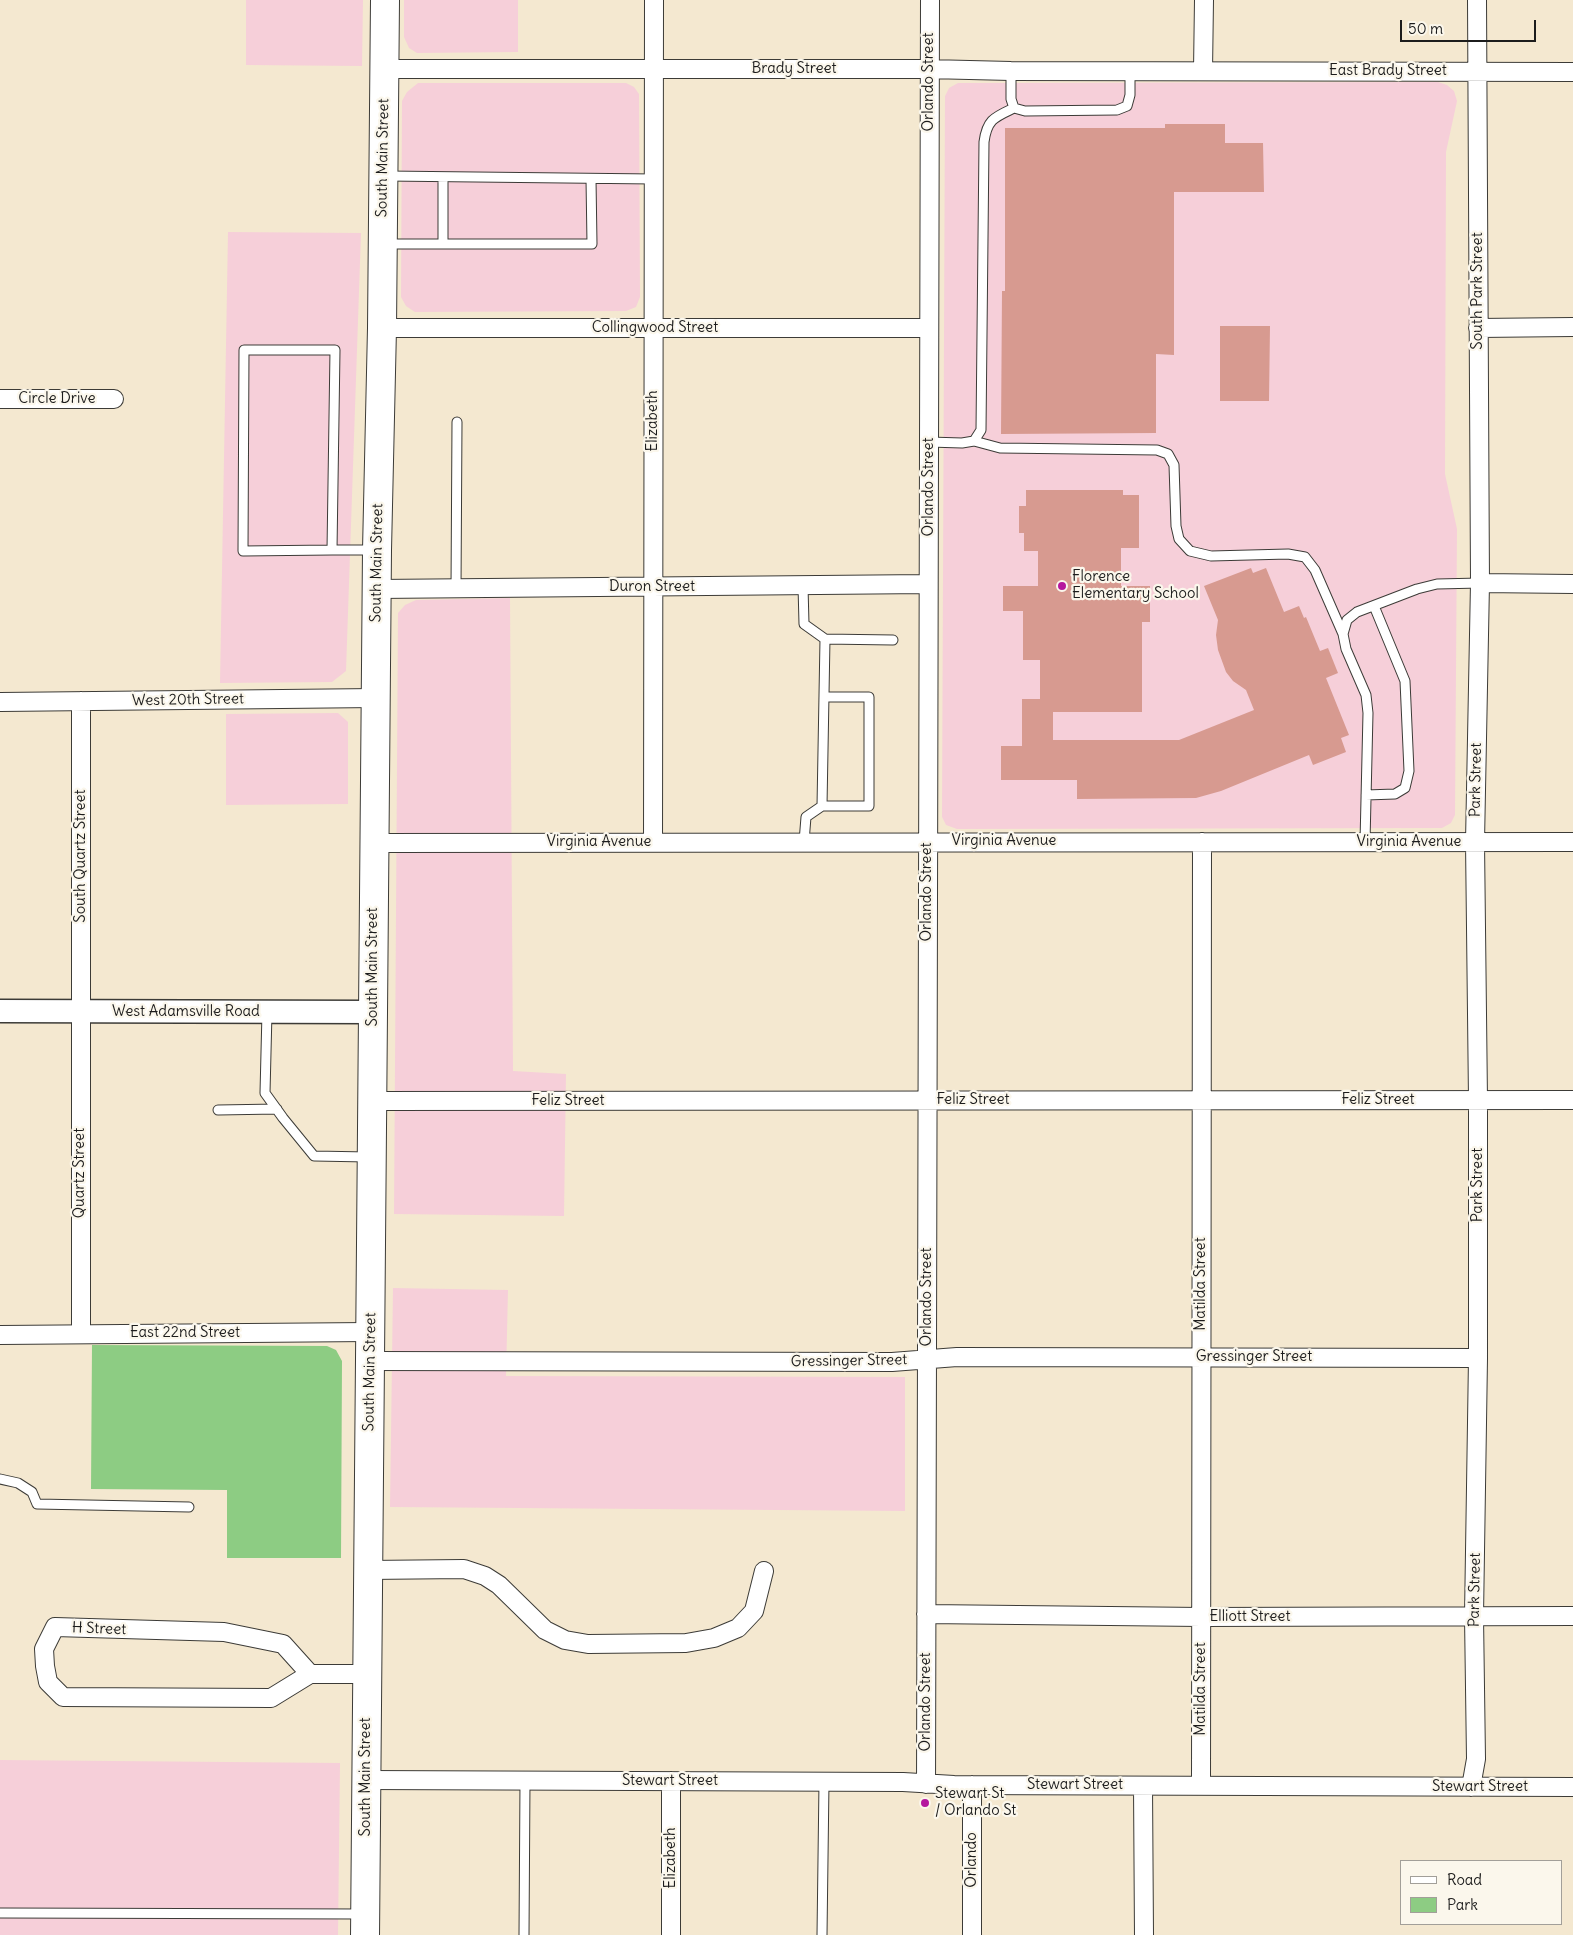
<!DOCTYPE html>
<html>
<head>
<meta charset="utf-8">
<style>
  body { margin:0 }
  #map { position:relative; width:1573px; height:1935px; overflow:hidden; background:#f4e8d0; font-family:Delius,sans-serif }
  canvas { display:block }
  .legend { position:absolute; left:1400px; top:1860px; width:162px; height:65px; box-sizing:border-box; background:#fbf7ec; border:1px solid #a29f99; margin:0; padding:6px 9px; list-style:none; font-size:15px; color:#1c1c1c }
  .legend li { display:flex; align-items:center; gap:10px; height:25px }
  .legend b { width:25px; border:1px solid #a29f99 }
  .scale { position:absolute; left:1400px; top:20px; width:136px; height:22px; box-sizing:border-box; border:2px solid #1c1c1c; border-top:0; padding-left:6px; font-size:15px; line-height:18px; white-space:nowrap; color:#1c1c1c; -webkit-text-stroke:4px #fbf7ec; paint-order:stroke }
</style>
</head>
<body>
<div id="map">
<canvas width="1573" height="1935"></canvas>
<ul class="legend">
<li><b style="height:6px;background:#fff"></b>Road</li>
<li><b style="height:14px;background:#8dcc83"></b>Park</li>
</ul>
<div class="scale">50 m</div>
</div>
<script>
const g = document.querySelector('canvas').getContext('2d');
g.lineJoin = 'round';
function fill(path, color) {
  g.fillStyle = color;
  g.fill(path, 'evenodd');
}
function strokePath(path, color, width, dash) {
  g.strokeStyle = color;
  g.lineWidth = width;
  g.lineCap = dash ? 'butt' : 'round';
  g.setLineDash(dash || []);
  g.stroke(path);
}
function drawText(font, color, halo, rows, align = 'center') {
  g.font = font + ' Delius,sans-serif';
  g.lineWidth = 4.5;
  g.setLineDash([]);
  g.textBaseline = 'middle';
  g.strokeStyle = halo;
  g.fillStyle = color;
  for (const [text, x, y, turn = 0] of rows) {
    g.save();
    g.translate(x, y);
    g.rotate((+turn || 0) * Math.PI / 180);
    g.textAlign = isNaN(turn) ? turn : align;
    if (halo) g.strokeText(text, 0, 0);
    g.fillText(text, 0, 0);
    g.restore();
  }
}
const built = new Path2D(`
  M246,0H363L362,66L246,65Z
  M404,0H518V52L417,53L409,48L404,37Z
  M1438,82L1447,85L1454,91L1457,101L1446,152L1445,474L1457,529L1455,815L1451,823L1442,828L957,829L946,825L942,817L945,96L949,88L958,83Z
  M418,83H626L634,87L639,94L640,297L636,307L626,311L415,312L406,306L401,297L402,101L407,92Z
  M228,232L361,233L346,671L332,682L220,683Z
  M510,598L513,1071L566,1074L564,1216L394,1214L398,613L405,605L416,600Z
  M338,713L348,722V804L226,805V714Z
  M393,1288L508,1290L506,1376L905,1377V1511L390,1507Z
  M0,1760L340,1763L338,1935H0Z`);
const green = new Path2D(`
  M92,1345L327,1346L336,1350L342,1361L341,1558H227V1490L91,1489Z`);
const building = new Path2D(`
  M1165,124H1225V143H1263L1264,192H1174V355L1156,354V433L1001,434L1002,291H1005V128H1165Z
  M1220,326H1270L1269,401H1220Z
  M1026,490H1123V495H1139V548H1121V586H1150V622H1142V712H1053V740H1179L1254,710L1246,690L1233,681L1226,672L1218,650L1216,635L1218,620L1204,586L1251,568L1253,573L1266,568L1284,612L1299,606L1304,618L1306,617L1320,651L1328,648L1338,673L1326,678L1349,735L1341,738L1346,752L1313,765L1309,755L1221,791L1196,798L1077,799V780H1001V746H1022V699H1040V660H1023V611H1003V586H1038V551H1024V533H1019V506H1026Z`);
const service = new Path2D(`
  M1011,71V99L1014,108L1025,111L1117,110L1127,106L1130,95V71
  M386,176L654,179
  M385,244H592L591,179
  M443,244V177
  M974,441L981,430L984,142C987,119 995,117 1014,108
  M929,442L962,443L974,441L1000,448L1157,450L1168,454L1174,465L1176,526L1179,539L1190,551L1211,556L1288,554L1305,557L1315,570L1343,634
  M332,550L243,551L244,350H335L332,550H374
  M803,586L804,624L825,639L822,806H869V697H824
  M456,589L457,422
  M825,639L893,640
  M1366,795L1395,794L1405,788L1409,771L1405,681L1374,606
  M804,842L806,817L822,806
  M1365,842L1368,713L1366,695L1346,649L1343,634L1347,620L1357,612L1417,589L1437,584L1480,583
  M267,1012L265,1093L283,1118L314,1156L368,1157
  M218,1110L277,1109
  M0,1479L18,1483L32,1492L37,1504L189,1507
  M0,1913L363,1914
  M524,1935L525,1781
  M822,1935L824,1782`);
const minor = new Path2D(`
  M384,69H928L1011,71L1573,72
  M1203,71L1204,0
  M382,328H929
  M1478,328L1573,327
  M0,399H114
  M1480,583L1573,584
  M377,589L928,584
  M0,702L376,698
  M653,842L654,0
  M374,843L1573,842
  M372,1101L1573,1100
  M81,1334V701
  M0,1335L370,1332
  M370,1361L892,1362L957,1357L1478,1358
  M367,1570L464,1569L485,1576L499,1585L545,1630L565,1640L588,1644L686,1643L714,1638L738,1628L754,1611L764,1571
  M926,1614L1201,1617L1573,1616
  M310,1674L271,1698L63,1697L48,1682L45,1666L44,1649L55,1627L224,1632L283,1644L310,1674H367
  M366,1780L903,1782L954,1785L1573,1787
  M926,1784L930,0
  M972,1785V1935
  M1143,1786L1144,1935
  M1201,1786L1202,842
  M1471,1787L1476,1759L1474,1616L1478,1358V1100L1475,842L1480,583L1477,0
  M671,1935V1781`);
const tertiary = new Path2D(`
  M0,1011L373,1012`);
const primary = new Path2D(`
  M365,1935L377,550L382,328L385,0`);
const markers = [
  [1062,586,5,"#b5179e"],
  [925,1803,5,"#b5179e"]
];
const streetNames = [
  ["Brady Street",794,69],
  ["East Brady Street",1388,71],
  ["Orlando Street",929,82,-90],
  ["South Main Street",383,158,-89],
  ["South Park Street",1478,291,-90],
  ["Collingwood Street",655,328],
  ["Circle Drive",57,399],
  ["Elizabeth",653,421,-90],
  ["Orlando Street",929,487,-90],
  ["South Main Street",377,563,-89],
  ["Duron Street",652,587],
  ["West 20th Street",188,700,-1],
  ["Park Street",1476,780,-89],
  ["Virginia Avenue",1004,841],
  ["Virginia Avenue",599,842],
  ["Virginia Avenue",1409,842],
  ["South Quartz Street",81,856,-90],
  ["Orlando Street",927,892,-90],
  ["South Main Street",373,967,-90],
  ["West Adamsville Road",186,1012],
  ["Feliz Street",973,1100],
  ["Feliz Street",1378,1100],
  ["Feliz Street",568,1101],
  ["Quartz Street",80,1173,-90],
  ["Park Street",1478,1185,-90],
  ["Matilda Street",1201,1284,-90],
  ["Orlando Street",927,1297,-90],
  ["East 22nd Street",185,1333],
  ["Gressinger Street",1254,1357],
  ["Gressinger Street",849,1361,-1],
  ["South Main Street",370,1372,-89],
  ["Park Street",1475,1590,-89],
  ["Elliott Street",1250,1617],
  ["H Street",99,1629,2],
  ["Matilda Street",1201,1689,-90],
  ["Orlando Street",926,1702,-90],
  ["South Main Street",366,1777,-90],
  ["Stewart Street",670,1781],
  ["Stewart Street",1075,1785],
  ["Stewart Street",1480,1787],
  ["Elizabeth",671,1858,-90],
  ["Orlando",972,1860,-90]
];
const poiNames = [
  ["Florence",1072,577],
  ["Elementary School",1072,594],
  ["Stewart St",935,1794],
  ["/ Orlando St",935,1811]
];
fill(built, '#f6cfd9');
fill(green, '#8dcc83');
fill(building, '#d79a90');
strokePath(service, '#3c3b37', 11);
strokePath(minor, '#3c3b37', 20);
strokePath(tertiary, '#3c3b37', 25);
strokePath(primary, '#3c3b37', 30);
strokePath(service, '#fff', 9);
strokePath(minor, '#fff', 18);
strokePath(tertiary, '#fff', 22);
strokePath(primary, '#fff', 28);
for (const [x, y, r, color] of markers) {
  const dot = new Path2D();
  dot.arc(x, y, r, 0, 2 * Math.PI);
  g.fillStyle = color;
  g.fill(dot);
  strokePath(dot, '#fbf7ec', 2);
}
drawText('15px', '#1c1c1c', '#fbf7ec', streetNames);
drawText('15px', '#1c1c1c', '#fbf7ec', poiNames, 'left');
</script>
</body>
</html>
